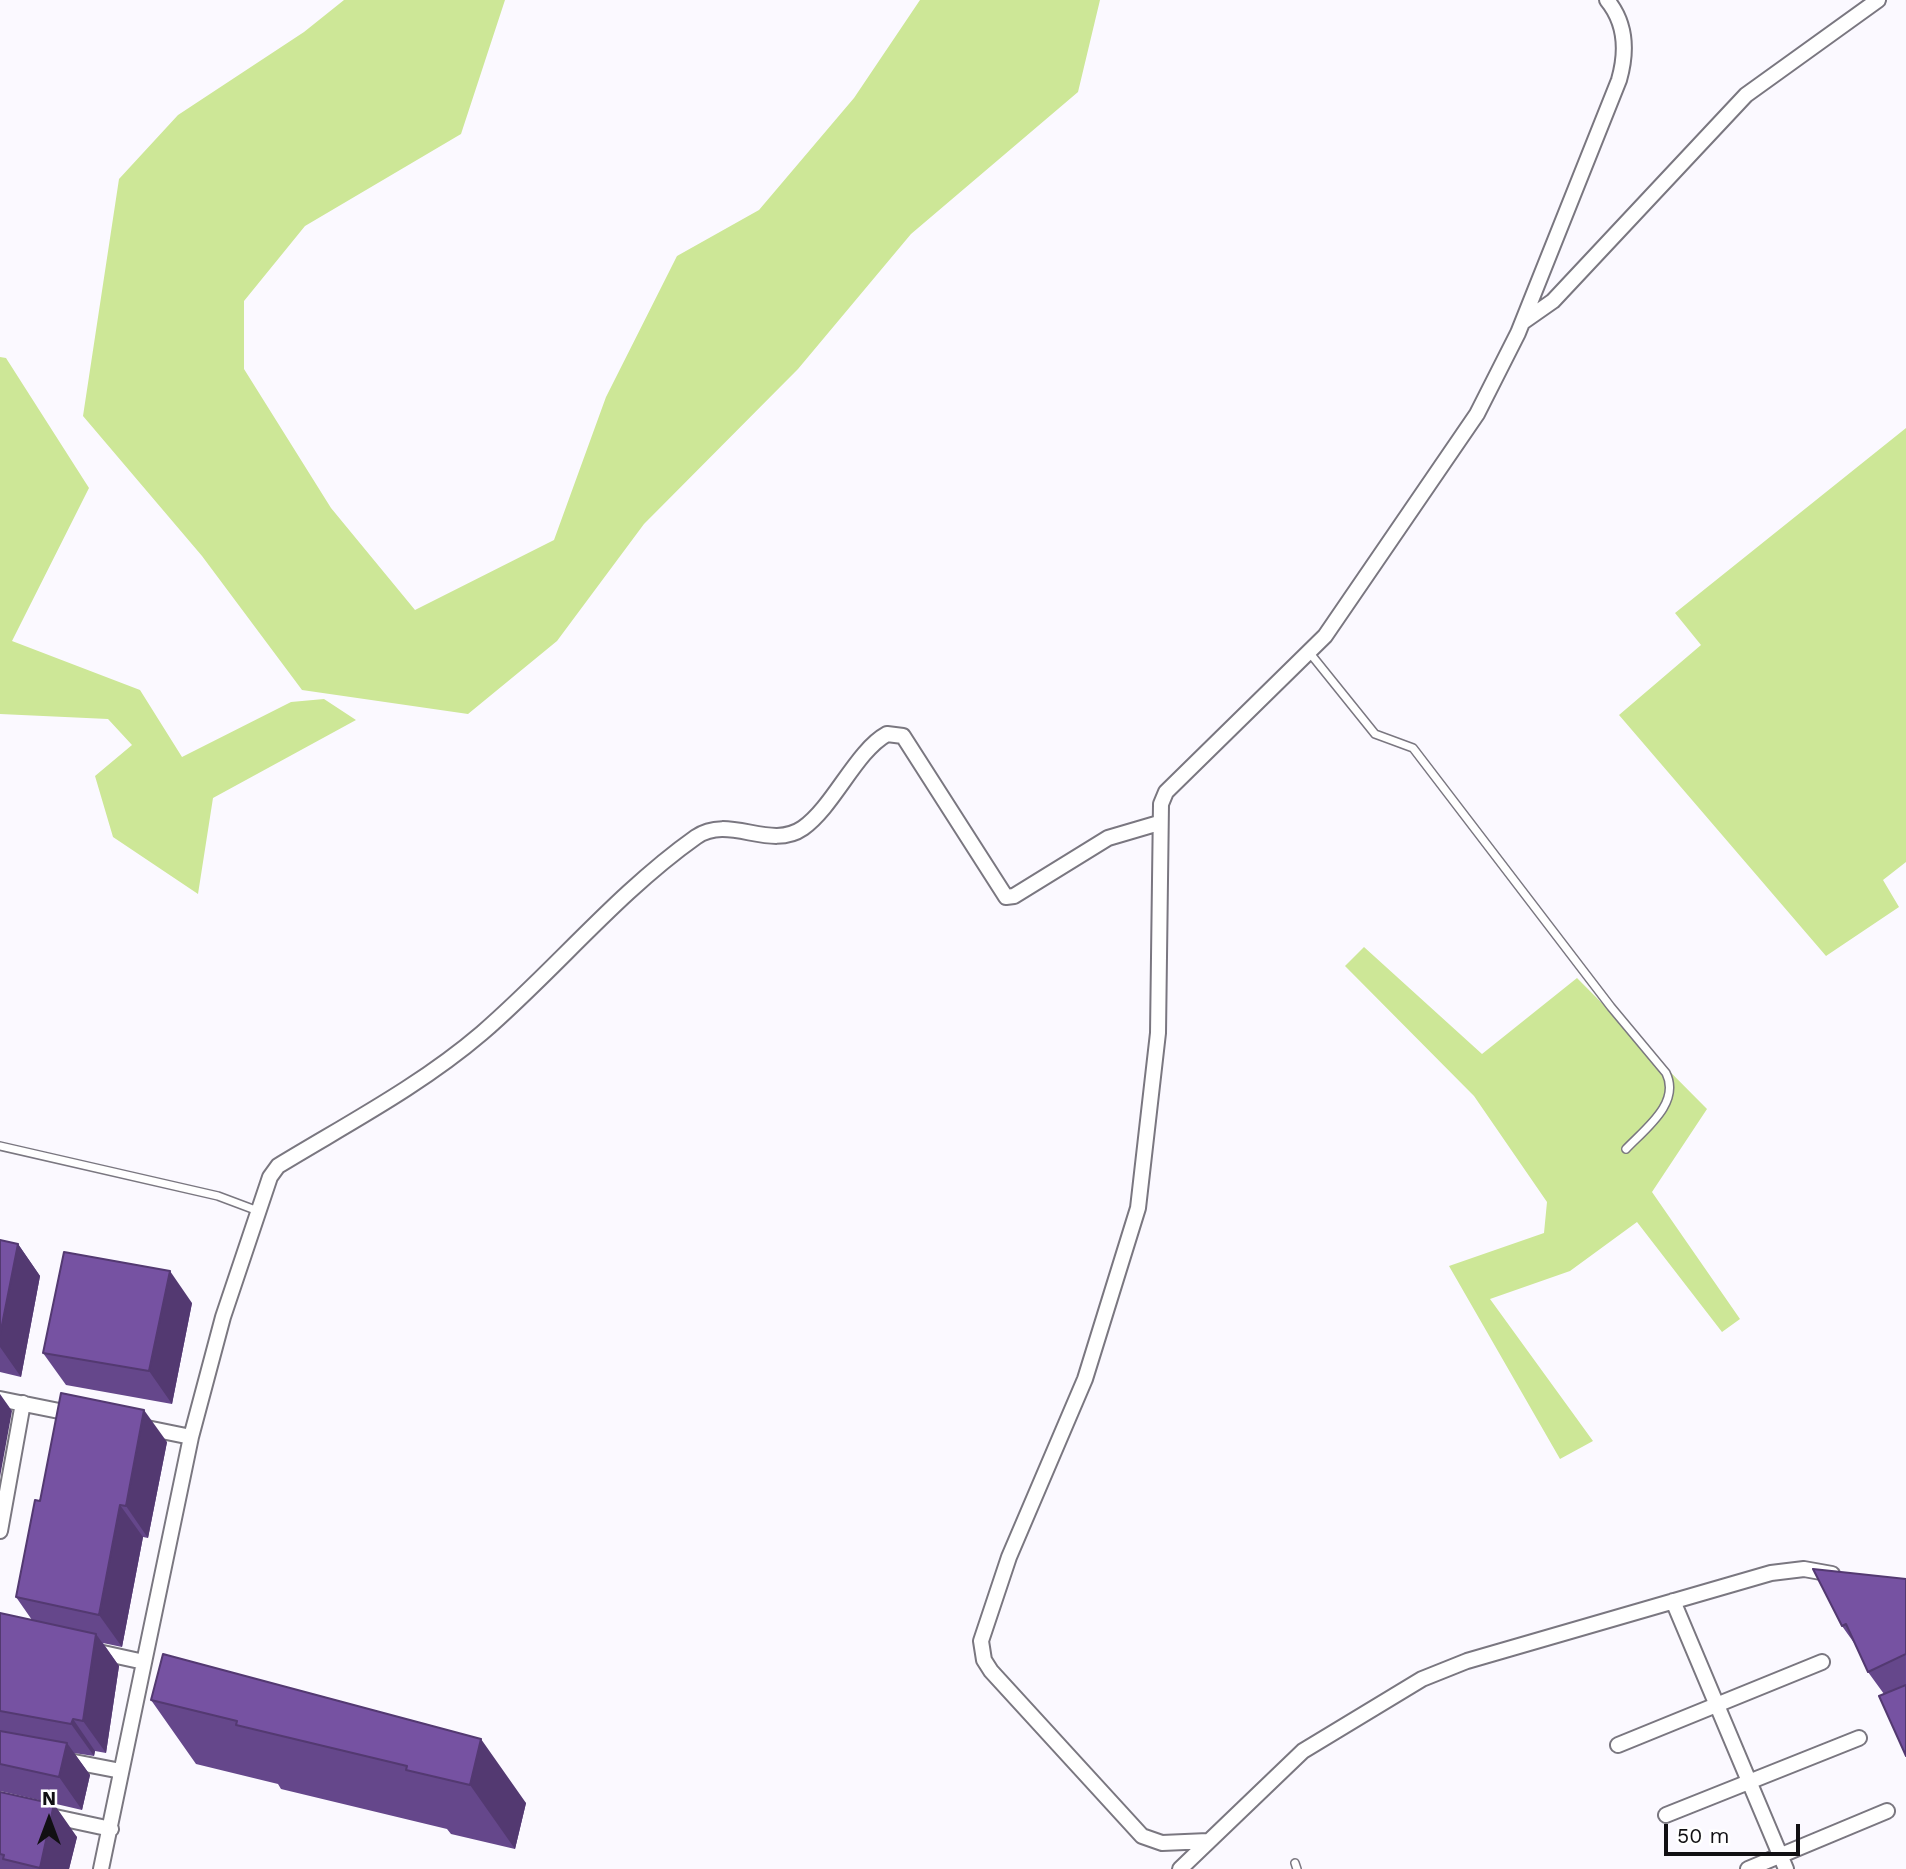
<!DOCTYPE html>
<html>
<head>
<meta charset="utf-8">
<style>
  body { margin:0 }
  #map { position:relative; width:1906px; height:1869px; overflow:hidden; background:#fbf9ff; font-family:"Work Sans",sans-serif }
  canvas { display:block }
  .north { position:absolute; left:14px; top:1785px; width:70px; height:70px; -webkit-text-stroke:5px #fff; paint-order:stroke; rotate:0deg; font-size:19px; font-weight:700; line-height:28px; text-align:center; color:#111013 }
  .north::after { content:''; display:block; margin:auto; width:24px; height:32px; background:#111013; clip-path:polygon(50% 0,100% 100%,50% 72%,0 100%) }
  .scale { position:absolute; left:1664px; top:1824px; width:136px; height:32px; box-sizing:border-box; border:4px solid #111013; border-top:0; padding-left:9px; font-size:21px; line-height:24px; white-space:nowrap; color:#111013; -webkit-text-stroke:5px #fff; paint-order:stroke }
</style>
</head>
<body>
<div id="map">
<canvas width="1906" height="1869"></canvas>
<div class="north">N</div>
<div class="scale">50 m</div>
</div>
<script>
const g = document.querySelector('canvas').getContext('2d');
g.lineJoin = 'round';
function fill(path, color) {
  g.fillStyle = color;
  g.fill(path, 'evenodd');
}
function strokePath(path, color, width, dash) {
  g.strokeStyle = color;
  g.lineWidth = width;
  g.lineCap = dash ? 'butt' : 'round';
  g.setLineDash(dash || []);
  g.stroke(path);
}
const green = new Path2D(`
  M344,0H505L461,134L305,226L244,301V369L331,508L415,610L554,540L606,397L677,256L759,210L854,98L920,0H1100L1078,92L911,234L798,369L644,524L557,641L468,714L302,690L202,556L83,416L119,179L178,115L304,32Z
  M0,357L6,358L89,488L12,641L140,690L182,757L291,702L324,699L356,720L213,798L198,894L113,837L95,776L132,745L108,719L0,714Z
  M1906,428V862L1883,880L1899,907L1826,956L1619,715L1701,645L1675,613Z
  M1364,947L1482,1054L1577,978L1707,1109L1652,1192L1740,1319L1722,1332L1637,1222L1570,1271L1490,1299L1593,1441L1560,1459L1449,1266L1544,1233L1547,1202L1474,1096L1345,966Z`);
const service = new Path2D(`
  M1309,652L1375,734L1413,748L1611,1007L1666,1073C1681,1103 1645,1129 1626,1149
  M0,1146L218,1196L258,1211
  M1295,1863L1297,1869`);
const minor = new Path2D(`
  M1523,322L1553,301L1746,95L1878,0
  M0,1399L74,1414
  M142,1427L191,1437
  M0,1531L23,1403
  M1673,1601L1786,1869
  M94,1651L144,1662
  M1618,1745L1822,1662
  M64,1760L121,1771
  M46,1815L111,1829
  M1666,1815L1859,1738
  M1208,1841L1162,1843L1142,1836L991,1671L984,1660L981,1641L1009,1557L1085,1379L1138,1208L1158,1033L1161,804L1166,792L1325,636L1477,414L1518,333L1619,80C1627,52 1626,23 1607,0
  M101,1869L191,1437L223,1317L270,1177L278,1166C347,1124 420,1086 482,1033C555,970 617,893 696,837C729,814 770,851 803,828C834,806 856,751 887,734L903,736L1006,897L1014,896L1108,838L1159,823
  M1180,1869L1303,1751L1422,1679L1467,1661L1771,1573L1804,1569L1832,1574
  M1748,1869L1887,1811`);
const wall = new Path2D(`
  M0,1240L18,1244L40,1276L21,1377L0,1372Z
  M192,1303L172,1404L66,1385L43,1353Z
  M167,1442L148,1538L143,1537L122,1647L103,1643L119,1666L106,1753L95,1751L94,1756L74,1753L90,1775L82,1810L0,1791V1613L32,1620L16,1597L40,1501Z
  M1906,1579V1756L1884,1694L1868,1672L1857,1647L1842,1626Z
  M163,1654L526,1803L515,1849L451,1834L447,1829L281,1789L278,1784L196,1764L151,1700Z
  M0,1792L77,1837L69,1869H0Z`);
const shadedWall = new Path2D(`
  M18,1244L40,1276L21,1377L0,1347V1335Z
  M170,1271L192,1303L172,1404L149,1371Z
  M0,1394L12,1411L0,1477Z
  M144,1410L167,1442L148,1538L126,1506Z
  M120,1505L143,1537L122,1647L99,1615Z
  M96,1634L119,1666L106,1753L83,1721Z
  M73,1719L95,1751L94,1756L71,1724Z
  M481,1739L526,1803L515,1849L470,1785Z
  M67,1743L90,1775L82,1810L59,1777Z
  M54,1804L77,1837L69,1869H41L40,1868Z`);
const building = new Path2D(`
  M0,1240L18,1244L0,1335Z
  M64,1252L170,1271L149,1371L43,1353Z
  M61,1393L144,1410L126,1506L120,1505L99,1615L16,1597L35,1500L40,1501Z
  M1813,1569L1906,1579V1654L1868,1672L1846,1624L1842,1626Z
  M0,1613L96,1634L83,1721L73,1719L71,1724L0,1711Z
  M163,1654L481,1739L470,1785L406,1770L407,1766L236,1725L237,1721L151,1700Z
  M1906,1685V1756L1879,1696Z
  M0,1731L67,1743L59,1777L0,1764Z
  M0,1792L54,1804L40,1868L3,1859L4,1855L0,1854Z`);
fill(green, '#cde797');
strokePath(service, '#7a7780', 10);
strokePath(minor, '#7a7780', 18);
strokePath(service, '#fff', 7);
strokePath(minor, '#fff', 14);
fill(wall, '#65478b');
fill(shadedWall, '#533971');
fill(building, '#7652a2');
strokePath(building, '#533971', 2);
</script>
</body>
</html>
